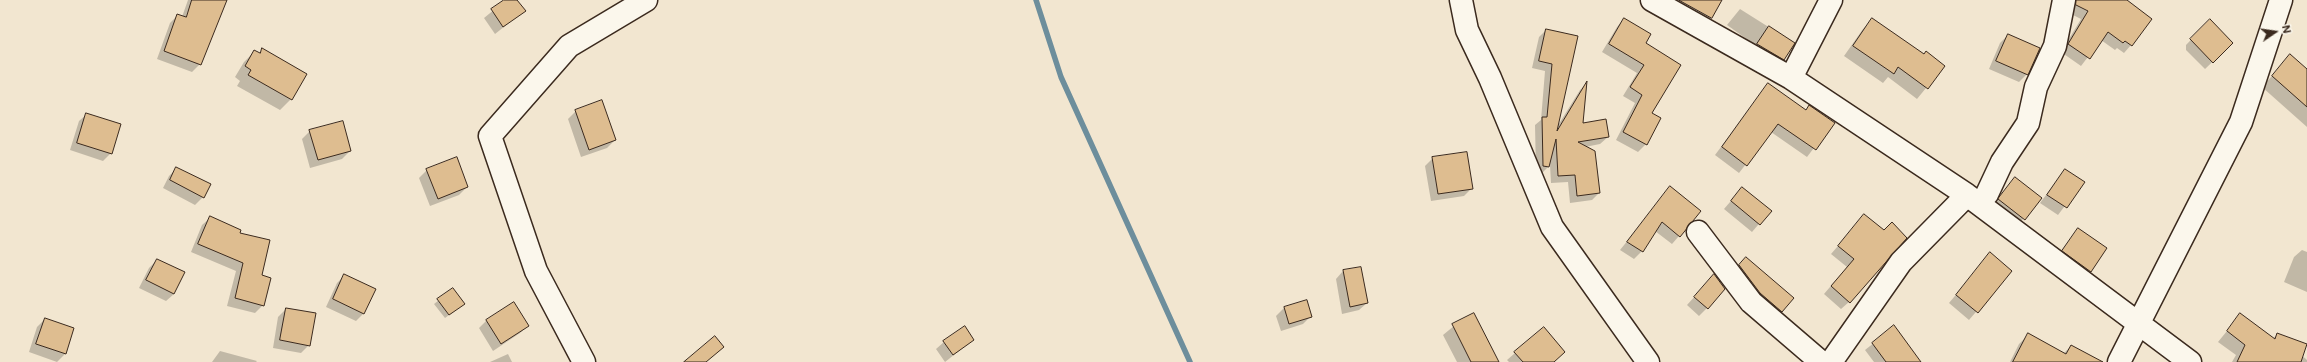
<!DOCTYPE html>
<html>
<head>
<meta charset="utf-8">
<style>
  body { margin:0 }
  #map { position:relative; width:2307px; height:362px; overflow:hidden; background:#f2e6d0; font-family:Mali,sans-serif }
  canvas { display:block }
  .north { position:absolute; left:2255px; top:12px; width:40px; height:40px; -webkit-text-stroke:3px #fbf7ec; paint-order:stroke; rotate:77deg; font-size:11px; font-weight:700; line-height:16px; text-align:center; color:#3b2a1e }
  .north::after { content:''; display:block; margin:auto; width:14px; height:18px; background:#3b2a1e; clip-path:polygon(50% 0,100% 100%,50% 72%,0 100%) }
</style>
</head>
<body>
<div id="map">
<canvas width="2307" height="362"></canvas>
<div class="north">N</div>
</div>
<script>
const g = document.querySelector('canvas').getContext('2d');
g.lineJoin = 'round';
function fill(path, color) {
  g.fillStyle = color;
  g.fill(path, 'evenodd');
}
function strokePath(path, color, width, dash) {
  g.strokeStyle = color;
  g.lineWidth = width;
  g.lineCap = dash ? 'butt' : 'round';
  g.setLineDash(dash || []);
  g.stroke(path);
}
const shadow = new Path2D(`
  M188,0H226L200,64L192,72L157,59L170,23L178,15L182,17Z
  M506,0H516L524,11L495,34L484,18Z
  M1661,0H1721L1711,18L1704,25Z
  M2072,0H2125L2131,45L2124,53L2117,48L2115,50L2101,40L2081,66L2061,52L2081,19L2071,14Z
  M1740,9L1794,43L1777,66L1751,52L1755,45L1727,25Z
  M1624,19L1644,43L1650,113L1646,144L1638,152L1616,140L1635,103L1623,96L1637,73L1602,52L1617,27Z
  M1872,20L1923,55L1944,66L1917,99L1888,77L1883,83L1844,56L1863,29Z
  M2210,20L2232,43L2205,69L2186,50V45Z
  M1546,30L1577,37L1557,127L1580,90L1586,84L1582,124L1608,137L1600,144L1585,147L1599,193L1592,200L1570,203L1568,182L1551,183L1550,165L1541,174L1536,173L1535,125L1541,120L1545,71L1532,68L1539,37Z
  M2008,35L2027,74L2019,82L1989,69L2000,43Z
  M263,50L305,74L291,99L280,110L237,86L240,81L235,77L244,62L255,51L259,54Z
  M2290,56L2307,70V127L2262,87Z
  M1768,84L1805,111L1809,106L1833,123L1807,157L1771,132L1739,173L1715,155Z
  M576,111L615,140L607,148L581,157L568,119Z
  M87,114L111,153L103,161L70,150L79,121Z
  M310,131L350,151L342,159L310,168L302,139Z
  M1433,158L1472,188L1464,196L1431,201L1425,166Z
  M177,168L203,197L195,205L163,188L169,176Z
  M427,170L467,187L459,195L430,206L419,178Z
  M2065,170L2083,182L2058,215L2040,203Z
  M2015,178L2041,198L2016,227L1991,207Z
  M1670,188L1679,236L1672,244L1655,231L1642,251L1634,259L1620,250Z
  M1742,188L1770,211L1752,232L1724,209Z
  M1864,216L1849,302L1841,309L1824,294L1847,267L1831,254Z
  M210,218L238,234L261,276L263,305L255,313L227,306L236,271L191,252L202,225Z
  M2078,229L2106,248L2082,279L2055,259Z
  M2302,250L2307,252V292L2284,282L2294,257Z
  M1990,254L2011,271L1969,320L1949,303Z
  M157,260L174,294L166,301L139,288L149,268Z
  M1740,264L1793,298L1775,317L1733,272Z
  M1343,271L1367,303L1359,310L1342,314L1336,279Z
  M1714,275L1707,308L1699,316L1687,305Z
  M344,276L364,313L356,321L326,307L337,283Z
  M453,289L460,307L445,318L434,304Z
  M1306,301L1311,316L1303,324L1281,331L1276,316L1284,308Z
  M514,304L528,326L520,333L493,351L479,328L486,321Z
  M286,309L309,345L301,353L273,348L278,317Z
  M2240,315L2272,339L2278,334L2307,360V362H2232L2236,355L2218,342Z
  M45,319L73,329L65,354L57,362L29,352L37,327Z
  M1460,321L1488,362H1457L1443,335Z
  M1894,327L1920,362H1874L1865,350Z
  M2029,334L2064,353L2071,346L2098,362H2010L2019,344Z
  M973,340L945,362L936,349L944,342Z
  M220,351L257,361L256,362H212Z
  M1515,353L1554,362H1509L1507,360Z
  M508,354L512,362H490Z`);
const stream = new Path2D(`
  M1036,0L1061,77L1190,362`);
const building = new Path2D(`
  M192,0H227L201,65L164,51L177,14L186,17Z
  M504,0H517L526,11L503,27L491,9Z
  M1679,0H1722L1712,18Z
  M2076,0H2127L2152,19L2132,46L2125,41L2123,43L2108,32L2090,59L2068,44L2088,11L2076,5Z
  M1624,18L1651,34L1646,43L1681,65L1652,113L1661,118L1647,145L1623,132L1642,95L1630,87L1644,65L1609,44Z
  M1872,18L1924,54L1926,51L1945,66L1928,89L1898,67L1894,74L1853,46Z
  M2210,19L2233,43L2213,63L2190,39Z
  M1769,26L1795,43L1784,60L1757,44Z
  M1546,29L1578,36L1557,131L1587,81L1583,123L1606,119L1609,137L1578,142L1595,151L1600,193L1577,196L1575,175L1558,176L1556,139L1549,167L1543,166L1542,117H1547L1552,64L1539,61Z
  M2008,34L2040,48L2028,75L1996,61Z
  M262,48L307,74L292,100L248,75L251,70L245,66L254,50L260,53Z
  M2290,54L2307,69V107L2272,76Z
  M1768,83L1806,110L1809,105L1835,123L1816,150L1778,124L1747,166L1722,147Z
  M602,100L616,140L589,150L575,110Z
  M86,113L121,124L112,154L77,143Z
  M343,121L351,151L318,160L309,130Z
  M1467,152L1473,189L1438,194L1432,157Z
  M457,157L468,187L438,199L426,169Z
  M176,167L211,184L204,198L170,180Z
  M2065,169L2085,182L2067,208L2047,195Z
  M2015,177L2042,198L2025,220L1998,199Z
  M1670,186L1701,211L1680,237L1662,222L1643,252L1627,242Z
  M1742,187L1772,211L1760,225L1731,201Z
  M1864,214L1884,230L1892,222L1907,238L1850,303L1831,286L1854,259L1838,246Z
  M210,216L241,230L240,233L270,240L262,275L271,278L264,306L235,298L243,263L198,244Z
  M2078,228L2107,248L2091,272L2062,251Z
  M1990,252L2012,271L1978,313L1956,295Z
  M1746,257L1794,298L1782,312L1760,293L1739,265Z
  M157,259L185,272L174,294L146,280Z
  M1361,267L1368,303L1350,307L1343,270Z
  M344,274L376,289L364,314L333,299Z
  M1714,274L1725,289L1708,309L1694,297Z
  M453,288L465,304L449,315L437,299Z
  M1307,300L1312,317L1289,324L1284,307Z
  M514,302L529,326L501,344L486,320Z
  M286,308L316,313L310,346L280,340Z
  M1474,313L1499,362H1471L1452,324Z
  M2240,313L2275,339L2277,333L2307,344L2301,362H2237L2245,345L2227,331Z
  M45,318L74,328L66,354L36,344Z
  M1894,325L1921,362H1886L1872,343Z
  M965,326L974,340L953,355L943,341Z
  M1544,327L1565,352L1554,362H1523L1514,352Z
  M2028,333L2066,354L2071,345L2103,362H2013Z
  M715,336L724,347L706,362H684Z`);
const minor = new Path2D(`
  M1461,0L1467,30L1490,78L1552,227L1648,362
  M1652,0L1791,78L1967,195L2190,362
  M1791,78L1831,0
  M1979,204L1987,194L2002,162L2028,123L2036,87L2055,46L2064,0
  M1698,232L1751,302L1821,362
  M584,362L536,271L490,136L569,46L646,0
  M1831,362L1901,262L1967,195
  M2119,362L2241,122L2281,0`);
fill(shadow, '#0003');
strokePath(stream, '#6d8e9c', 5.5);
fill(building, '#debd90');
strokePath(building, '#3b2a1e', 1);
strokePath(minor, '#3b2a1e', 25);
strokePath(minor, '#fbf7ec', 22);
</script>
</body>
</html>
